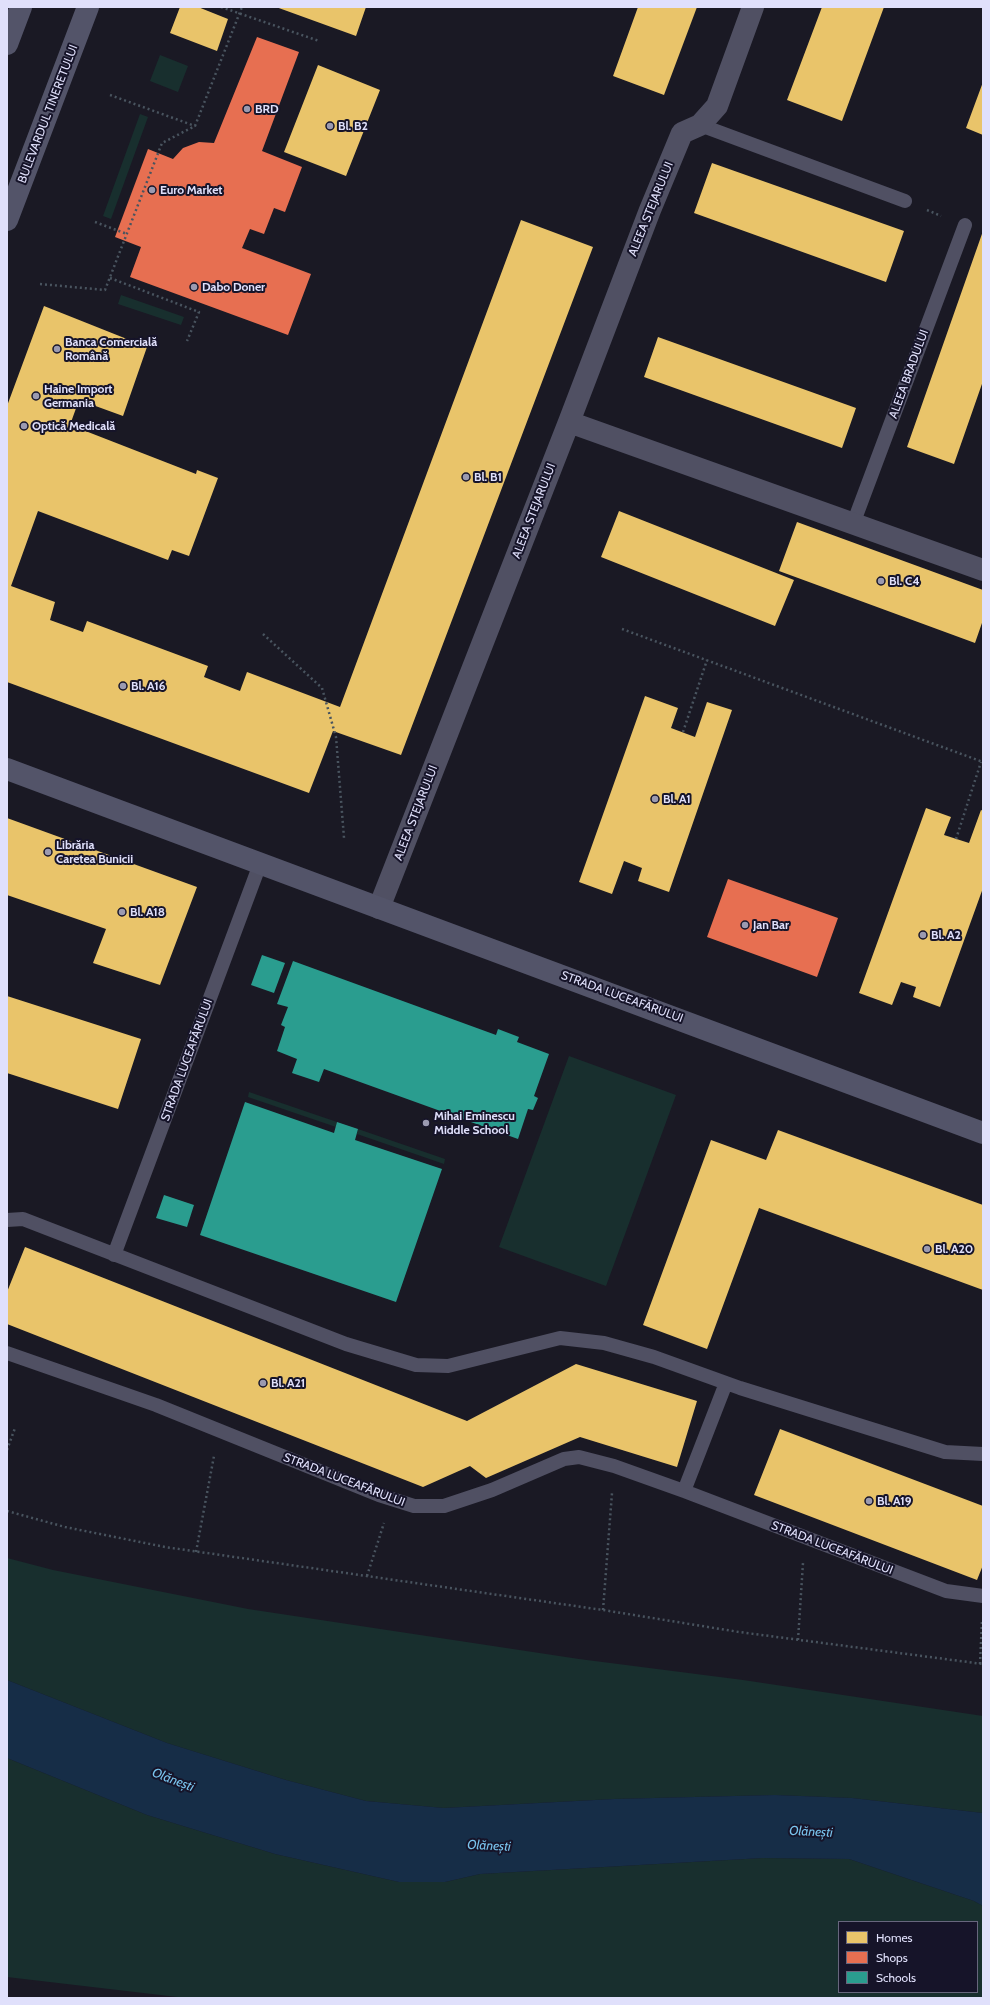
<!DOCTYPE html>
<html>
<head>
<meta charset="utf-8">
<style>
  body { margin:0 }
  #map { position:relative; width:990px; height:2005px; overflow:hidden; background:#1a1924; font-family:Cabin,sans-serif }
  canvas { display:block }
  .frame { position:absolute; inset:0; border:8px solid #e0e0fb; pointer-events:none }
  .legend { position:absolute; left:838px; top:1921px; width:140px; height:72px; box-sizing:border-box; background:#161429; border:1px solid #67667d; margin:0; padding:5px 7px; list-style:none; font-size:12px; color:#e0e0fb }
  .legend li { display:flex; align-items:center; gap:8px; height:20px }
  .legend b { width:20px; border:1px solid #67667d }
</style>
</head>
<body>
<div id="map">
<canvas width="990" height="2005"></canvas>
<div class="frame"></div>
<ul class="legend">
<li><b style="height:11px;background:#e9c46a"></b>Homes</li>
<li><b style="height:11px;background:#e76f51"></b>Shops</li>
<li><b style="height:11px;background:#2a9d8f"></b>Schools</li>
</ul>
</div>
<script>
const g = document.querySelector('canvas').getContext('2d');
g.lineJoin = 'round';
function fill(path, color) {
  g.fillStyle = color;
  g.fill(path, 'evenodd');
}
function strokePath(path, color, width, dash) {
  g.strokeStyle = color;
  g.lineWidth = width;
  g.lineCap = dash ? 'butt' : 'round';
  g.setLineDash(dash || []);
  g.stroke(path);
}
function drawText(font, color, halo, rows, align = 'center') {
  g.font = font + ' Cabin,sans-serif';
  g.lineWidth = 4;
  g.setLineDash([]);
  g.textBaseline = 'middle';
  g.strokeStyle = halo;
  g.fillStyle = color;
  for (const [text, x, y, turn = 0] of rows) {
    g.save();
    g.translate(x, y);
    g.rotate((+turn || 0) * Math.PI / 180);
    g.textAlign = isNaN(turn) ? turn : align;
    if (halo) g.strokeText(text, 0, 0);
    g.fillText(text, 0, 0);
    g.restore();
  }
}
const green = new Path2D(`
  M160,55L188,66L178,92L150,81Z
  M140,114L148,117L111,219L103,216Z
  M121,295L184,317L181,325L118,304Z
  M569,1056L676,1095L606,1286L499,1247Z
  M249,1092L337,1122L336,1127L248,1097Z
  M358,1129L445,1159L444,1164L357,1134Z
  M7,1558L53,1570L248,1609L579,1659L743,1680L983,1716V1813L852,1798L775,1795L614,1799L444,1808L366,1801L286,1780L167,1743L7,1680Z
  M7,1758L147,1815L275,1854L399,1882H445L480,1874L763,1858L849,1859L974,1901L983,1906V1998H186L7,1977ZM839,1922H977V1992H839Z`);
const water = new Path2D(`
  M7,1680L167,1743L286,1780L366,1801L444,1808L614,1799L775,1795L852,1798L983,1813V1906L974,1901L849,1859L763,1858L480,1874L445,1882H399L275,1854L147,1815L7,1758Z`);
const homes = new Path2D(`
  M180,7H198L228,19L217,51L170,33Z
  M276,7H366L356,36Z
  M638,7H697L664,95L613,76Z
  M822,7H884L842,121L787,100Z
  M318,65L380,90L346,176L284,152Z
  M983,82V135L966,128Z
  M712,163L904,231L886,282L694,213Z
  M521,220L593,247L401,755L333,731L309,793L7,682V406L44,306L147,347L123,416L79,400L70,425L196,474L197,470L218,478L189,556L172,550L168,560L38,511L11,586L55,602L50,620L83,632L87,621L208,666L204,677L240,691L247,672L340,707Z
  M983,231V381L954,464L907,447Z
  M658,337L856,408L842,448L644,377Z
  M619,511L794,580L775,626L601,557Z
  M797,522L983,590V620L975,643L779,571Z
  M645,696L678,708L671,728L695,737L707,702L732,710L669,892L638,881L642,868L624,861L612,894L579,882Z
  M926,808L951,817L944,835L969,843L981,810L983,811V888L940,1007L913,997L916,987L901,982L892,1005L859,993Z
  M7,818L197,887L160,985L93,963L106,929L7,895Z
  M7,996L141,1039L118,1109L7,1073Z
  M778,1130L983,1205V1290L759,1208L707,1349L643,1325L711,1140L766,1160Z
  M25,1247L467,1421L576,1364L697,1401L677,1467L580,1437L486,1478L470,1466L423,1487L7,1324V1292Z
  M780,1429L983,1506V1565L977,1580L754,1495Z`);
const shops = new Path2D(`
  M257,37L299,52L262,151L302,167L285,212L274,208L264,234L250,229L242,248L311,274L288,335L130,277L141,247L115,237L148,149L173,159L183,148L199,142L214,143Z
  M728,879L838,918L817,977L707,937Z`);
const schools = new Path2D(`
  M262,955L285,963L274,993L251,985Z
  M293,961L496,1035L498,1029L519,1037L517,1042L549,1054L534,1096L538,1098L533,1110L528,1109L518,1139L324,1069L319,1082L292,1073L297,1059L277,1051L285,1027L281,1025L288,1007L277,1004Z
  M245,1102L334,1133L337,1122L358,1129L355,1140L442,1169L396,1302L200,1235Z
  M164,1195L194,1205L187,1227L156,1218Z`);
const path = new Path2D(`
  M221,7L319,41
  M616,8V7
  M110,95L195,126
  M927,210L941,216
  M95,222L127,234
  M110,278L199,312L187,341
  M40,284L105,290L162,143L195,126L242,7
  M622,629L983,762
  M263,634L322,688L336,737L344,838
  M683,732L707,660
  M956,839L981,762
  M7,1450L15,1428
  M7,1511L65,1527L165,1547L603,1610L739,1632L983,1664
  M196,1552L214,1456
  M367,1576L384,1523
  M603,1610L612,1493
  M798,1640L803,1563
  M980,1664L982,1620`);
const lane = new Path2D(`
  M700,125L905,201
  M853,524L965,225
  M7,1220L23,1219L346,1344L416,1365L448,1366L560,1338L604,1343L654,1357L740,1388L945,1452L983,1454
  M114,1255L260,864
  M7,1353L156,1405L379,1495L414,1506H444L492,1490L564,1459L579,1457L614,1466L684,1491L946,1591L983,1596
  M684,1491L726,1383`);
const street = new Path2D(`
  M569,422L983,570
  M379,908L569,422L650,210L682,133L700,125L717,106L753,7`);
const secondary = new Path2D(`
  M7,44L21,7
  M7,220L88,7
  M7,769C332,891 658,1010 983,1133`);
const markers = [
  [247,109,4,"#9b9ab0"],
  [330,126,4,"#9b9ab0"],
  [152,190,4,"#9b9ab0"],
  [194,287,4,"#9b9ab0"],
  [57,349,4,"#9b9ab0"],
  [36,396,4,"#9b9ab0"],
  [24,426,4,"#9b9ab0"],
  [466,477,4,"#9b9ab0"],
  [881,581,4,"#9b9ab0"],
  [123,686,4,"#9b9ab0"],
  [655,799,4,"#9b9ab0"],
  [48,852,4,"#9b9ab0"],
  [122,912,4,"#9b9ab0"],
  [745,925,4,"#9b9ab0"],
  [923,935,4,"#9b9ab0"],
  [426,1123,4,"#9b9ab0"],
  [927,1249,4,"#9b9ab0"],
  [263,1383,4,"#9b9ab0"],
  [869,1501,4,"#9b9ab0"]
];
const poiNames = [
  ["BRD",255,109],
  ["Bl. B2",338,126],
  ["Euro Market",160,190],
  ["Dabo Doner",202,287],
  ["Banca Comercială",65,342],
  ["Română",65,356],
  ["Haine Import",44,389],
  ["Germania",44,403],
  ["Optică Medicală",32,426],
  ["Bl. B1",474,477],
  ["Bl. C4",889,581],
  ["Bl. A16",131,686],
  ["Bl. A1",663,799],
  ["Librăria",56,845],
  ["Caretea Bunicii",56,859],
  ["Bl. A18",130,912],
  ["Jan Bar",753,925],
  ["Bl. A2",931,935],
  ["Mihai Eminescu",434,1116],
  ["Middle School",434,1130],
  ["Bl. A20",935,1249],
  ["Bl. A21",271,1383],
  ["Bl. A19",877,1501]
];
const streetNames = [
  ["BULEVARDUL TINERETULUI",48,114,-69],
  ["ALEEA STEJARULUI",651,209,-68],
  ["ALEEA BRADULUI",909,374,-70],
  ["ALEEA STEJARULUI",534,511,-69],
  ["ALEEA STEJARULUI",416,813,-69],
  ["STRADA LUCEAFĂRULUI",622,997,20],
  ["STRADA LUCEAFĂRULUI",187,1060,-70],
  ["STRADA LUCEAFĂRULUI",344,1480,21],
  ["STRADA LUCEAFĂRULUI",832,1548,21]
];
const waterNames = [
  ["Olănești",173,1780,21],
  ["Olănești",811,1832,3],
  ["Olănești",489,1846,3]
];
fill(green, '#182f2e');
fill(water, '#162d47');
fill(homes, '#e9c46a');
fill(shops, '#e76f51');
fill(schools, '#2a9d8f');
strokePath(path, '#49545f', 2.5, [2, 3]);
strokePath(lane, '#505063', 14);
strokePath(street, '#505063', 22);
strokePath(secondary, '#535469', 22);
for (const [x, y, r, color] of markers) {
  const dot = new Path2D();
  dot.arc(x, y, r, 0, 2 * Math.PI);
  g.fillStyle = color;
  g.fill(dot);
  strokePath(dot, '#161429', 1.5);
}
drawText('bold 12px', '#e0e0fb', '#161429', poiNames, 'left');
drawText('12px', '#e0e0fb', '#161429', streetNames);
drawText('italic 13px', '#7ac5ef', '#161429', waterNames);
</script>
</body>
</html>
